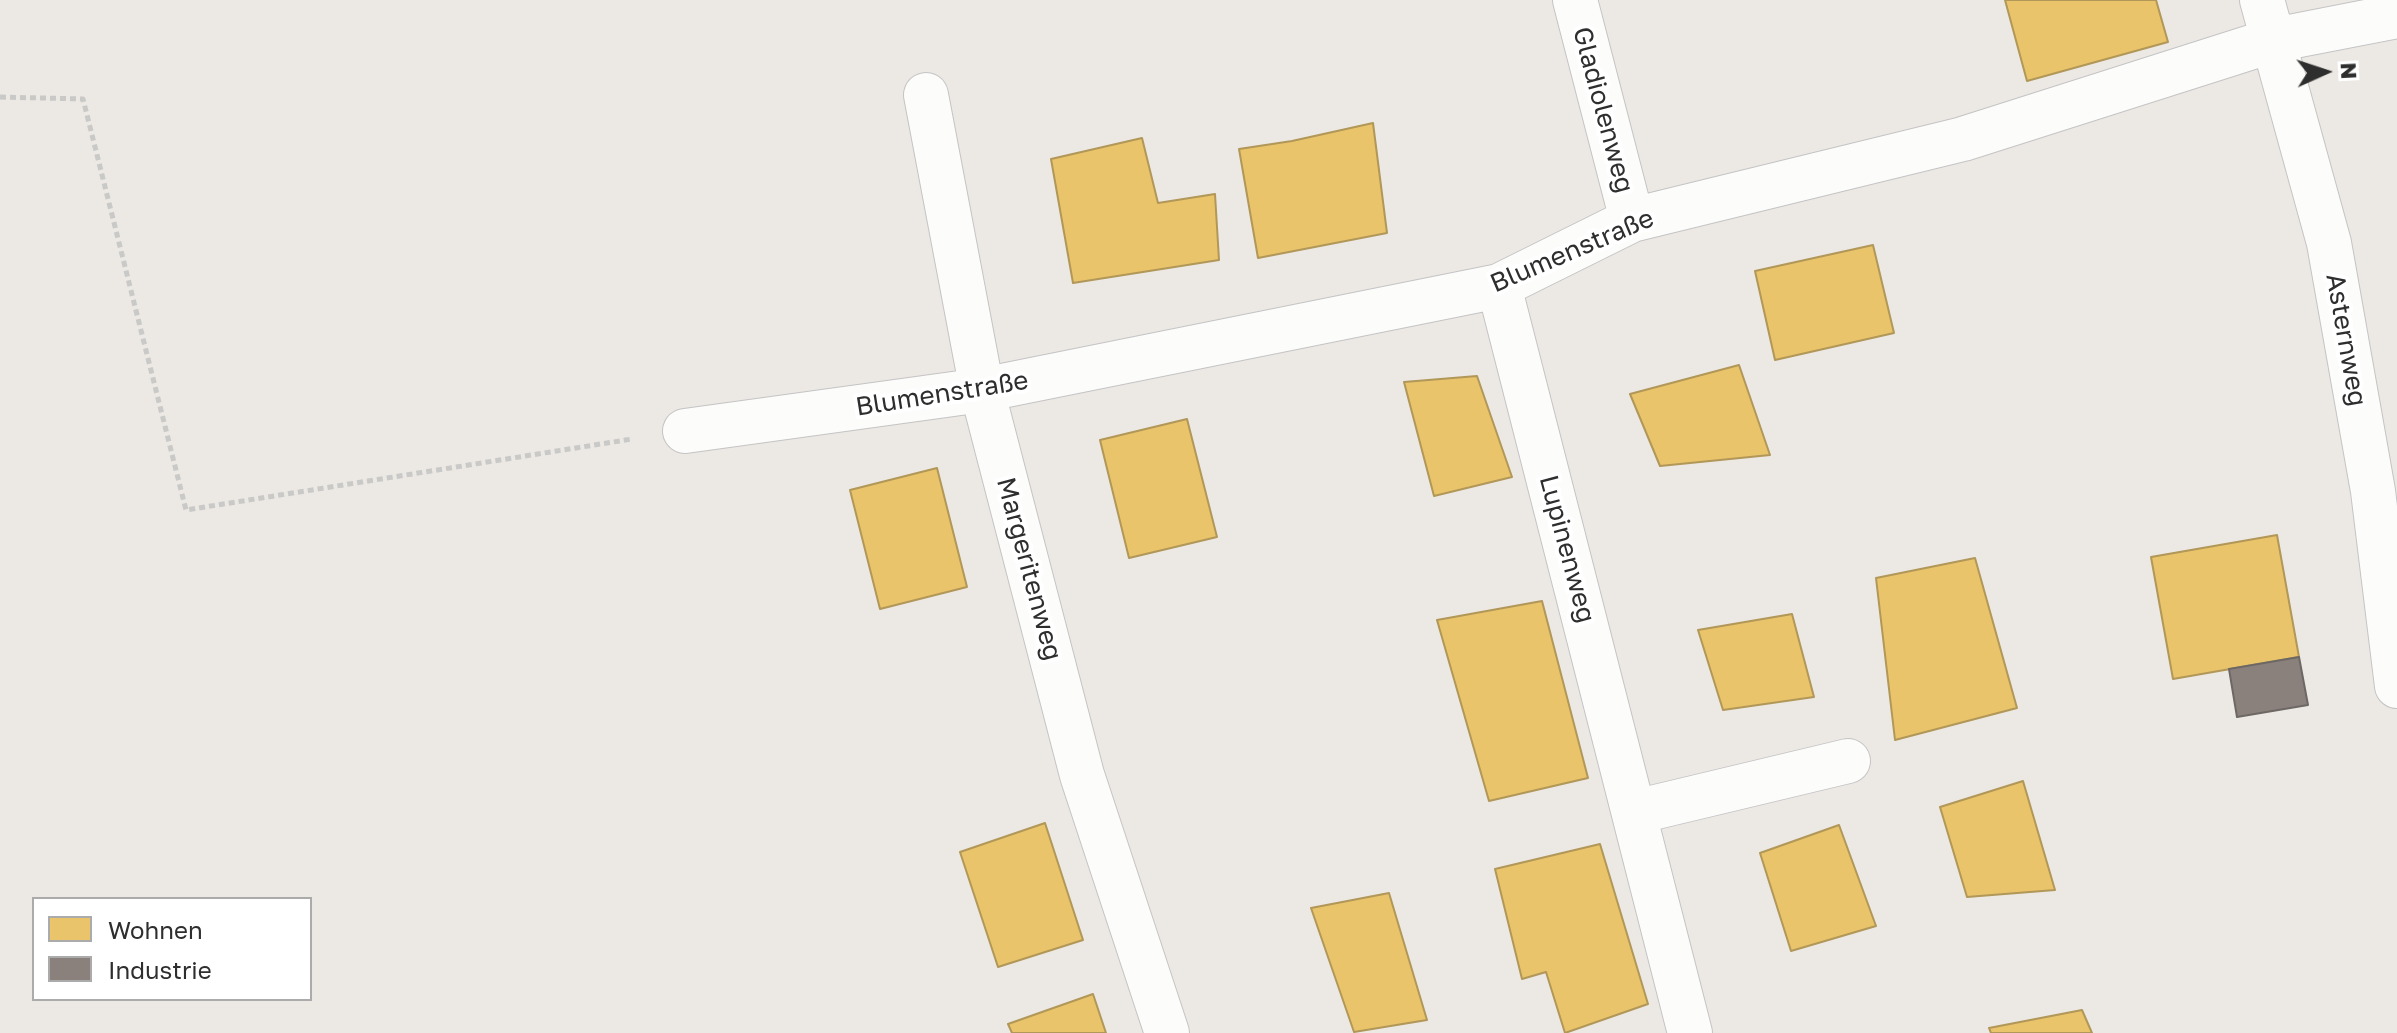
<!DOCTYPE html>
<html>
<head>
<meta charset="utf-8">
<style>
  body { margin:0 }
  #map { position:relative; width:2397px; height:1033px; overflow:hidden; background:#ece8e4; font-family:"Golos Text",sans-serif }
  canvas { display:block }
  .legend { position:absolute; left:32px; top:897px; width:280px; height:104px; box-sizing:border-box; background:#fff; border:2px solid #ababab; margin:0; padding:10px 14px; list-style:none; font-size:24px; color:#2e2e2e }
  .legend li { display:flex; align-items:center; gap:16px; height:40px }
  .legend b { width:40px; border:2px solid #ababab }
  .north { position:absolute; left:2285px; top:32px; width:80px; height:80px; -webkit-text-stroke:6px #fff; paint-order:stroke; rotate:87deg; font-size:22px; font-weight:700; line-height:32px; text-align:center; color:#2e2e2e }
  .north::after { content:''; display:block; margin:auto; width:28px; height:36px; background:#2e2e2e; clip-path:polygon(50% 0,100% 100%,50% 72%,0 100%) }
</style>
</head>
<body>
<div id="map">
<canvas width="2397" height="1033"></canvas>
<ul class="legend">
<li><b style="height:22px;background:#e9c46a"></b>Wohnen</li>
<li><b style="height:22px;background:#8a817c"></b>Industrie</li>
</ul>
<div class="north">N</div>
</div>
<script>
const g = document.querySelector('canvas').getContext('2d');
g.lineJoin = 'round';
function fill(path, color) {
  g.fillStyle = color;
  g.fill(path, 'evenodd');
}
function strokePath(path, color, width, dash) {
  g.strokeStyle = color;
  g.lineWidth = width;
  g.lineCap = dash ? 'butt' : 'round';
  g.setLineDash(dash || []);
  g.stroke(path);
}
function drawText(font, color, halo, rows, align = 'center') {
  g.font = font + ' "Golos Text",sans-serif';
  g.lineWidth = 8;
  g.setLineDash([]);
  g.textBaseline = 'middle';
  g.strokeStyle = halo;
  g.fillStyle = color;
  for (const [text, x, y, turn = 0] of rows) {
    g.save();
    g.translate(x, y);
    g.rotate((+turn || 0) * Math.PI / 180);
    g.textAlign = isNaN(turn) ? turn : align;
    if (halo) g.strokeText(text, 0, 0);
    g.fillText(text, 0, 0);
    g.restore();
  }
}
const homes = new Path2D(`
  M2005,0H2156L2168,42L2027,81Z
  M1373,123L1387,233L1258,258L1239,149L1292,141Z
  M1142,138L1158,203L1215,194L1219,260L1073,283L1051,159Z
  M1873,245L1894,333L1775,360L1755,271Z
  M1739,365L1770,455L1660,466L1630,394Z
  M1477,376L1512,477L1434,496L1404,382Z
  M1187,419L1217,537L1129,558L1100,440Z
  M937,468L967,587L880,609L850,490Z
  M2277,535L2299,657L2173,679L2151,557Z
  M1975,558L2017,708L1895,740L1876,578Z
  M1542,601L1588,778L1489,801L1437,620Z
  M1792,614L1814,697L1723,710L1698,630Z
  M2023,781L2055,890L1967,897L1940,807Z
  M1045,823L1083,940L998,967L960,852Z
  M1839,825L1876,926L1791,951L1760,853Z
  M1600,844L1648,1004L1565,1033L1546,972L1522,979L1495,869Z
  M1389,893L1427,1020L1354,1032L1311,908Z
  M1093,994L1106,1033H1012L1008,1024Z
  M2082,1010L2092,1033H1991L1989,1028Z`);
const industry = new Path2D(`
  M2299,657L2308,705L2237,717L2229,669Z`);
const path = new Path2D(`
  M0,97L83,99L186,510L632,439`);
const minor = new Path2D(`
  M1575,0L1632,220
  M2262,0L2329,243L2373,491L2397,686
  M926,95L982,390L1082,775L1167,1033
  M1499,286L1690,1033
  M685,431L982,390L1499,286L1632,220L1963,139L2274,40L2397,16
  M1635,812L1848,761`);
const streetNames = [
  ["Gladiolenweg",1603,110,75],
  ["Blumenstraße",1572,251,-23],
  ["Asternweg",2346,340,80],
  ["Blumenstraße",942,394,-9],
  ["Lupinenweg",1567,549,75],
  ["Margeritenweg",1029,569,75]
];
fill(homes, '#e9c46a');
strokePath(homes, '#b19758', 2);
fill(industry, '#8a817c');
strokePath(industry, '#6e6865', 2);
strokePath(minor, '#c5c4c5', 46);
strokePath(path, '#c9c9c8', 5, [6, 4]);
strokePath(minor, '#fcfcfb', 44);
drawText('26px', '#2e2e2e', '#fff', streetNames);
</script>
</body>
</html>
